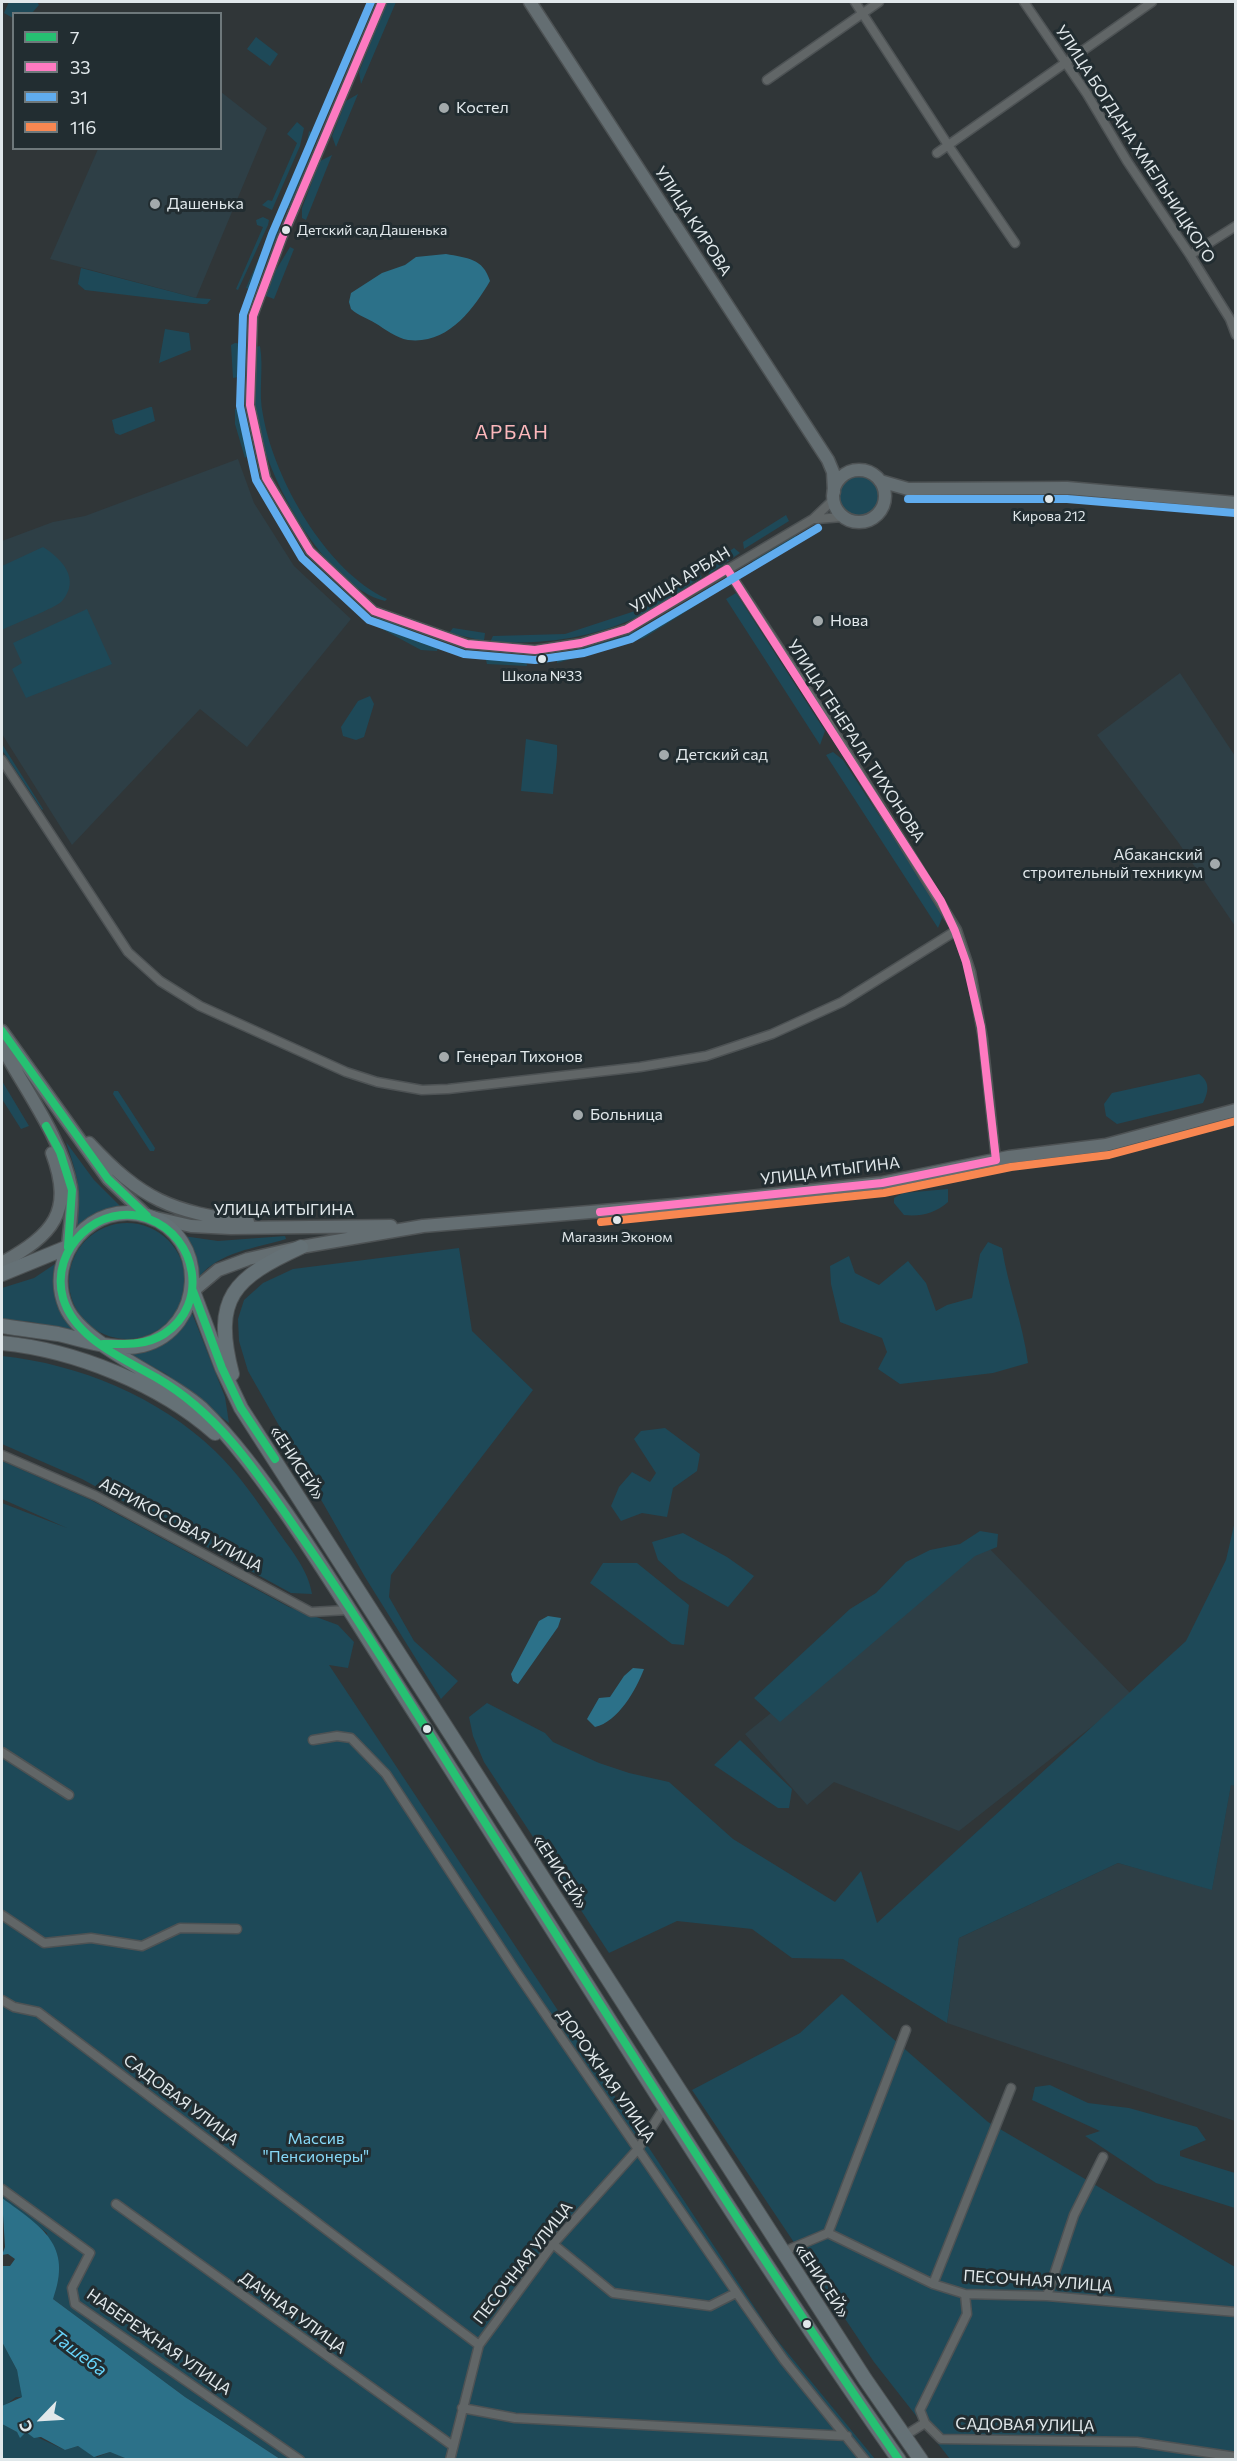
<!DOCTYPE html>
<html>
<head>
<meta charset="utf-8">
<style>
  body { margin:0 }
  #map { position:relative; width:1237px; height:2461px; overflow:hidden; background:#303638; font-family:Commissioner,sans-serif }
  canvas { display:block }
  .frame { position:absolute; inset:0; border:3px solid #e1e8eb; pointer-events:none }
  .legend { position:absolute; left:12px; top:12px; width:210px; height:138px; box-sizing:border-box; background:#222d31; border:2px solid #6e787b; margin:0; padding:8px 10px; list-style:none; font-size:18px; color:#e1e8eb }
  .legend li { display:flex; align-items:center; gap:12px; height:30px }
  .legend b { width:30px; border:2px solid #6e787b }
  .north { position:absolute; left:12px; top:2389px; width:60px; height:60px; -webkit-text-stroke:4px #222d31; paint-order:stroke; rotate:245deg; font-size:16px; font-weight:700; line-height:24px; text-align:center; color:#e1e8eb }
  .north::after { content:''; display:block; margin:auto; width:21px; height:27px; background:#e1e8eb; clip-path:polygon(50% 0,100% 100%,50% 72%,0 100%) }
</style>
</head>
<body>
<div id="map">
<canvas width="1237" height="2461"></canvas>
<div class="frame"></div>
<ul class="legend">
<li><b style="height:8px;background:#26c172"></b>7</li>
<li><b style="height:8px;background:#fe7ac1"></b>33</li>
<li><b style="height:8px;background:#60acee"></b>31</li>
<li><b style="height:8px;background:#f88751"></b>116</li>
</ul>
<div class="north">С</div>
</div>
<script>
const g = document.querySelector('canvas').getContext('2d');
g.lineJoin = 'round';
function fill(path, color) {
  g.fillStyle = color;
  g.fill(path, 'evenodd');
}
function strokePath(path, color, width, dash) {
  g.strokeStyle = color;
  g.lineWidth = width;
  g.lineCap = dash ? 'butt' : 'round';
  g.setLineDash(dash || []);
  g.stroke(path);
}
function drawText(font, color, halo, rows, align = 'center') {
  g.font = font + ' Commissioner,sans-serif';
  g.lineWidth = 6;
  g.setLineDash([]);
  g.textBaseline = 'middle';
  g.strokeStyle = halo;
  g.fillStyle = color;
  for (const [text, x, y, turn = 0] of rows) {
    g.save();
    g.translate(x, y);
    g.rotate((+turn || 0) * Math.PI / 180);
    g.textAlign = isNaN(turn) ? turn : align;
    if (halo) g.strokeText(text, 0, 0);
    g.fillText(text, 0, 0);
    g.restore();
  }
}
const built = new Path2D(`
  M221,92L267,128L196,298L50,259L98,149L220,148Z
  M238,459L254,503L294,566L351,619L247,747L200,709L72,845L2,734V541L53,522L85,516Z
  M1180,673L1235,756V926L1178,842L1097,735Z
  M983,1542L1132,1695L959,1831L834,1782L807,1805L745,1734Z
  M1231,1784L1235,1786V2121L947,2023L959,1938L1118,1863L1212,1889Z`);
const green = new Path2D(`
  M9,2H37L39,5L32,13H14L13,18L4,13Z
  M387,2H396L361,84L359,72Z
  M256,37L278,54L270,66L247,49Z
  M358,94L336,147L332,136L346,101Z
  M297,122L304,128L300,146L272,210L262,205L268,200L272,201L297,143L287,134Z
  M309,131L316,136V141L289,208L278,212L306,147Z
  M332,155L306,220L302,218V208L320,161Z
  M263,217L269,220L268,225L238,290L236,289L263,227L257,225L256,220Z
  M274,223L279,230L255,291L246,288Z
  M290,247L294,249L274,299L266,296L276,270Z
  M81,268L196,298L211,299L207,304H202L85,290L78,284Z
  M165,329L189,333L191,350L159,363Z
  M235,343L244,344L238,377L233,378L231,345Z
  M260,346C264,368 258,393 263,415C274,479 326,571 387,599L385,601C325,586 267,478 257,421C253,396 255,372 256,347Z
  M150,407H152L155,421L120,435L115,433L112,420Z
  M235,409H240L252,448L250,454L245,458L235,424Z
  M838 497a22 22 0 1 1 44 0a22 22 0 1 1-44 0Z
  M786,515L789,521L744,549L743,542Z
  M795,534L798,540L756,565L754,564L752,561Z
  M43,547C62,559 81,579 62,601C56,608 13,624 2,630V566Z
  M734,548L740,553L709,574L707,566Z
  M698,572L702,577C683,589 664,603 643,614C596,638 543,645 490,642L493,636L565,634L635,611Z
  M710,587L714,594L644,638L557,663V657C580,646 605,644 628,634C658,623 684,604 710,587Z
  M736,593L825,731L820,745L726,599Z
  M87,609L112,664L26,698L12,669L22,663L13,643Z
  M380,617L439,643L437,651L421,650L371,623Z
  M453,628L485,633L484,641L449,633Z
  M490,654L526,660L527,666L487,664L486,660Z
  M370,696L374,704L364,737L356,740L343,736L341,727L358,701Z
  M526,739L557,745C558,761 554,777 553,794L521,791Z
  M2,744L43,809L42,810L2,750Z
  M833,752L843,760L938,906L942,918L938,928L826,755Z
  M1199,1074C1210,1082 1209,1091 1203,1103L1117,1124L1106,1116L1104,1104L1112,1093Z
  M2,1081L29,1126L21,1129L2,1099Z
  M114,1091H118L155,1148L154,1151H150L113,1094Z
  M66,1142L94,1180L121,1207L96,1214L76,1226C83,1192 77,1175 66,1142Z
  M948,1189V1202C936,1213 920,1217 904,1215L894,1203V1198L903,1193Z
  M69 1281a58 58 0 1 1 116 0a58 58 0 1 1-116 0Z
  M183,1236L218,1241L285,1236L286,1239C256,1248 219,1252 199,1277L194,1254Z
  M988,1242L1002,1248C1008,1287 1023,1323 1028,1363L993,1373L900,1384L878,1369L887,1352L882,1338L840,1322L831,1284L830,1266L849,1256L855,1273L879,1285L908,1261L926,1283L936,1311L947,1305L972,1298L980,1254Z
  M459,1248L472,1331L533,1390L391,1575L389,1597L414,1641L458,1681L441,1699L365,1577L248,1371L239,1341L238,1319L244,1300L263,1283L293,1269Z
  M55,1264C52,1292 57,1311 75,1333L32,1322L2,1319V1288L34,1278Z
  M192,1313L225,1397L229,1423L166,1374L129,1354C158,1349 175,1337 192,1313Z
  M2,1356C79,1364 159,1397 215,1451C238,1473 257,1501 275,1527C289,1548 308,1568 312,1594L291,1593L82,1479L2,1444Z
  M665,1428L700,1454L697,1471L673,1488L667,1517L642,1513L621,1521L611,1506L619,1487L632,1472L650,1482L656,1473L634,1439L641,1431Z
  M2,1461L91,1500L289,1607L338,1625L354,1642L348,1668L329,1665L773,2335L875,2459H280L185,2397L53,2299L47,2233L2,2198V1503L67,1528L2,1499Z
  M1235,1521V1786L1231,1785L1212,1890L1118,1863L959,1938L947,2023L843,1959L792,1958L752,1929L677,1921L609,1953L484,1762L473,1736L469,1717L487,1703L545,1733L553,1742L599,1763L629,1773L669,1782L733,1839L835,1902L861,1871L877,1923L1186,1641L1226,1560Z
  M980,1531L998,1534L997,1547L975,1556L780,1722L754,1698L850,1609L876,1593L906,1562L930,1550L960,1544Z
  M683,1533L727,1557L754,1576L728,1607L679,1579L658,1560L652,1542Z
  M603,1563H637L689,1605L684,1645L672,1644L590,1583Z
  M740,1740L792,1789L789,1808H778L714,1765Z
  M842,1994L988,2122L1235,2267V2459H950L874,2362L692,2090L800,2033Z
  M1050,2085L1088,2103L1129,2108L1197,2127L1206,2140L1180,2151V2156L1235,2173V2208L1156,2183L1085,2136L1100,2131L1032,2100L1035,2087Z
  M2,2342L17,2370L23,2397H16L3,2407Z
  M2,2424L17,2432L20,2437L26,2432L65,2450L78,2446L97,2457L110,2452L130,2459H2Z`);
const water = new Path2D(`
  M446,254C467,258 483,258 490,281C473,310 447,345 408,340C396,338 385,329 375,323C367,318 359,316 351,309L349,302L351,293L382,273L405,265L416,257Z
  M548,1616L561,1618L558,1627L518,1684L513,1681L511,1674L539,1621Z
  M633,1668L644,1669C636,1690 618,1722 595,1727L587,1719L599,1698L610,1697L624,1676Z
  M2,2198C42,2227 73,2245 53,2299L185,2397L280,2459L130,2460L110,2452L94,2457L78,2446L65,2450L41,2437L34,2438L26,2432L20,2438L17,2432L2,2424V2406L22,2397L17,2370L2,2342V2266H10L15,2259L8,2254L2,2255L5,2247Z`);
const minor = new Path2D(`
  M382,2L282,238L253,316L250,405L266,478L310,551L374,611L467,644L535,650L581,643L627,629L813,519L833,500
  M855,2L948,145L1015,243
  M1024,2L1087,94L1127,161L1190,255L1230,319L1236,335
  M767,80L879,2
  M937,153L1152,2
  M1190,255L1236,226
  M816,519L843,517
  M727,569L829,723L957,930L971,972L983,1039L996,1160
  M2,760L128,952L160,981L200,1006L346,1072L377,1082L422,1090L448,1089L640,1067L706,1056L772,1034L842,1002L957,930
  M2,1455L96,1496L311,1612L348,1610
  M313,1740L337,1736L351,1738L386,1774L515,1970L745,2305L784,2360L865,2460
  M2,1752L69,1795
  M2,1915L44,1943L91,1938L142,1946L180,1928L237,1929
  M2,2000L14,2007L38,2012L479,2345
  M2,2189L90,2253L72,2288L75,2304L300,2460
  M116,2204L453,2446
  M828,2233L906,2030
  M553,2244L613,2293L710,2306L736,2293
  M783,2252L828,2233L933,2284L965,2294L1047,2296L1236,2312
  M933,2284L1011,2088
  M965,2294L967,2314L920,2410L925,2423L941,2439L1137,2442L1236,2457
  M1047,2296L1074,2215L1103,2157
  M462,2408L515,2418L847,2436
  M904,2436L925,2423
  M450,2460L479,2345L553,2244L638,2149L664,2108`);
const primary = new Path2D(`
  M530,2L828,460L833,472L834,492
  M833 496a26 26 0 1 1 52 0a26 26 0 1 1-52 0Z
  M880,481L908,489L1067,488L1236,503
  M2,1031L108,1179L147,1216L191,1226L231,1228L391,1226
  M2,1047C25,1089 63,1141 71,1187C74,1205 69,1228 68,1247
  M89,1143C142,1200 171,1212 248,1222
  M2,1263C53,1234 74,1213 52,1153
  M193,1291L218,1270L248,1259L301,1247L423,1226L674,1205L882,1183L1009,1157L1106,1145L1236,1110`);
const trunk = new Path2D(`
  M2,1274L68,1247
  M193,1291L222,1368L241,1408L865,2379L921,2460
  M2,1326C21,1329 39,1331 58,1334C85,1340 116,1352 143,1345C205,1329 210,1236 147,1216C93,1199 44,1256 66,1307C83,1346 167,1377 202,1409C233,1439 261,1478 286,1513C335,1584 379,1658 426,1730C582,1974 732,2222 899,2460
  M2,1343C74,1350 160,1384 215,1433
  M232,1374C212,1297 234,1278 301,1247`);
const bus1 = new Path2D(`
  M2,1031L108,1179L147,1216
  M46,1126L60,1152L72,1190L68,1247
  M193,1291L222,1368L241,1408L275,1459
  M103,1344C124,1344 145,1346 164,1334C210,1304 197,1237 149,1219C100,1200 49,1249 63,1298C75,1339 123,1358 157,1378C221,1415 260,1477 301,1536C368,1632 428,1733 491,1832C625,2043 757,2254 899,2460`);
const bus2 = new Path2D(`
  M382,2L282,238L253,316L250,405L266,478L310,551L374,611L467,644L535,650L581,643L627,629L727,569L941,901L955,931L966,962L981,1027L996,1160L882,1183L600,1212`);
const bus3 = new Path2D(`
  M371,2L272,234L243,315L240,406L256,480L302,558L369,620L464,654L535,660L584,653L631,639L818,528
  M908,499H1067L1235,513`);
const bus4 = new Path2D(`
  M601,1222L884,1193L1011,1167L1109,1155L1236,1121`);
const markers = [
  [444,108,6,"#a3aaac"],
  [155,204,6,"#a3aaac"],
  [286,230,5,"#e1e8eb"],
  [1049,499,5,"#e1e8eb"],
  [818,621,6,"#a3aaac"],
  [542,659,5,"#e1e8eb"],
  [664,755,6,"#a3aaac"],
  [1215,864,6,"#a3aaac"],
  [444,1057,6,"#a3aaac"],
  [578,1115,6,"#a3aaac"],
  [617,1220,5,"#e1e8eb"],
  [427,1729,5,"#e1e8eb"],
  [807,2324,5,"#e1e8eb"]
];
const busNames = [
  ["Детский сад Дашенька",297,230,"left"],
  ["Кирова 212",1049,516],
  ["Школа №33",542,676],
  ["Магазин Эконом",617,1237]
];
const poiNames = [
  ["Костел",456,108],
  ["Дашенька",167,204],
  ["Нова",830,621],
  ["Детский сад",676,755],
  ["Абаканский",1203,855,"right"],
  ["строительный техникум",1203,873,"right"],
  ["Генерал Тихонов",456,1057],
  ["Больница",590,1115]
];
const streetNames = [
  ["УЛИЦА БОГДАНА ХМЕЛЬНИЦКОГО",1135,144,57],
  ["УЛИЦА КИРОВА",693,221,57],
  ["УЛИЦА АРБАН",680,580,-31],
  ["УЛИЦА ГЕНЕРАЛА ТИХОНОВА",856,741,57],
  ["УЛИЦА ИТЫГИНА",830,1171,-7],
  ["УЛИЦА ИТЫГИНА",284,1210],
  ["«ЕНИСЕЙ»",297,1463,57],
  ["АБРИКОСОВАЯ УЛИЦА",181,1525,28],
  ["«ЕНИСЕЙ»",560,1872,57],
  ["ДОРОЖНАЯ УЛИЦА",606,2076,55],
  ["САДОВАЯ УЛИЦА",181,2100,37],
  ["ПЕСОЧНАЯ УЛИЦА",523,2263,-52],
  ["«ЕНИСЕЙ»",822,2281,57],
  ["ПЕСОЧНАЯ УЛИЦА",1038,2281,4],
  ["ДАЧНАЯ УЛИЦА",293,2313,36],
  ["НАБЕРЕЖНАЯ УЛИЦА",159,2342,35],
  ["САДОВАЯ УЛИЦА",1025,2425,1]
];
const parkNames = [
  ["Массив",316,2139],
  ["\"Пенсионеры\"",316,2157]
];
const waterNames = [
  ["Ташеба",79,2353,37]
];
const quarterNames = [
  ["АРБАН",512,432]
];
fill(built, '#2e3f46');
fill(green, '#1e4958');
fill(water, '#2c7189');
strokePath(minor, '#4d5254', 11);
strokePath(primary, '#4d5254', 15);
strokePath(trunk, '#4d5254', 16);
strokePath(minor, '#616667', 8);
strokePath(primary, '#646e72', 12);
strokePath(trunk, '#657176', 14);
strokePath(bus1, '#26c172', 8);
strokePath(bus2, '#fe7ac1', 8);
strokePath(bus3, '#60acee', 8);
strokePath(bus4, '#f88751', 8);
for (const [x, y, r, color] of markers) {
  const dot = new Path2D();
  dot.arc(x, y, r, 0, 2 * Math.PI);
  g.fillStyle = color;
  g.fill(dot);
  strokePath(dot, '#222d31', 2);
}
drawText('14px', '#e1e8eb', '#222d31', busNames);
drawText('16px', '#e1e8eb', '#222d31', poiNames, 'left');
drawText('16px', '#e1e8eb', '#222d31', streetNames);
drawText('16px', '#87d8f7', '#222d31', parkNames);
drawText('italic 18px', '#68d5fb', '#222d31', waterNames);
g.letterSpacing = '1.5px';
drawText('20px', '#fbb7bb', '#222d31', quarterNames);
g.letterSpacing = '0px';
</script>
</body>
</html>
